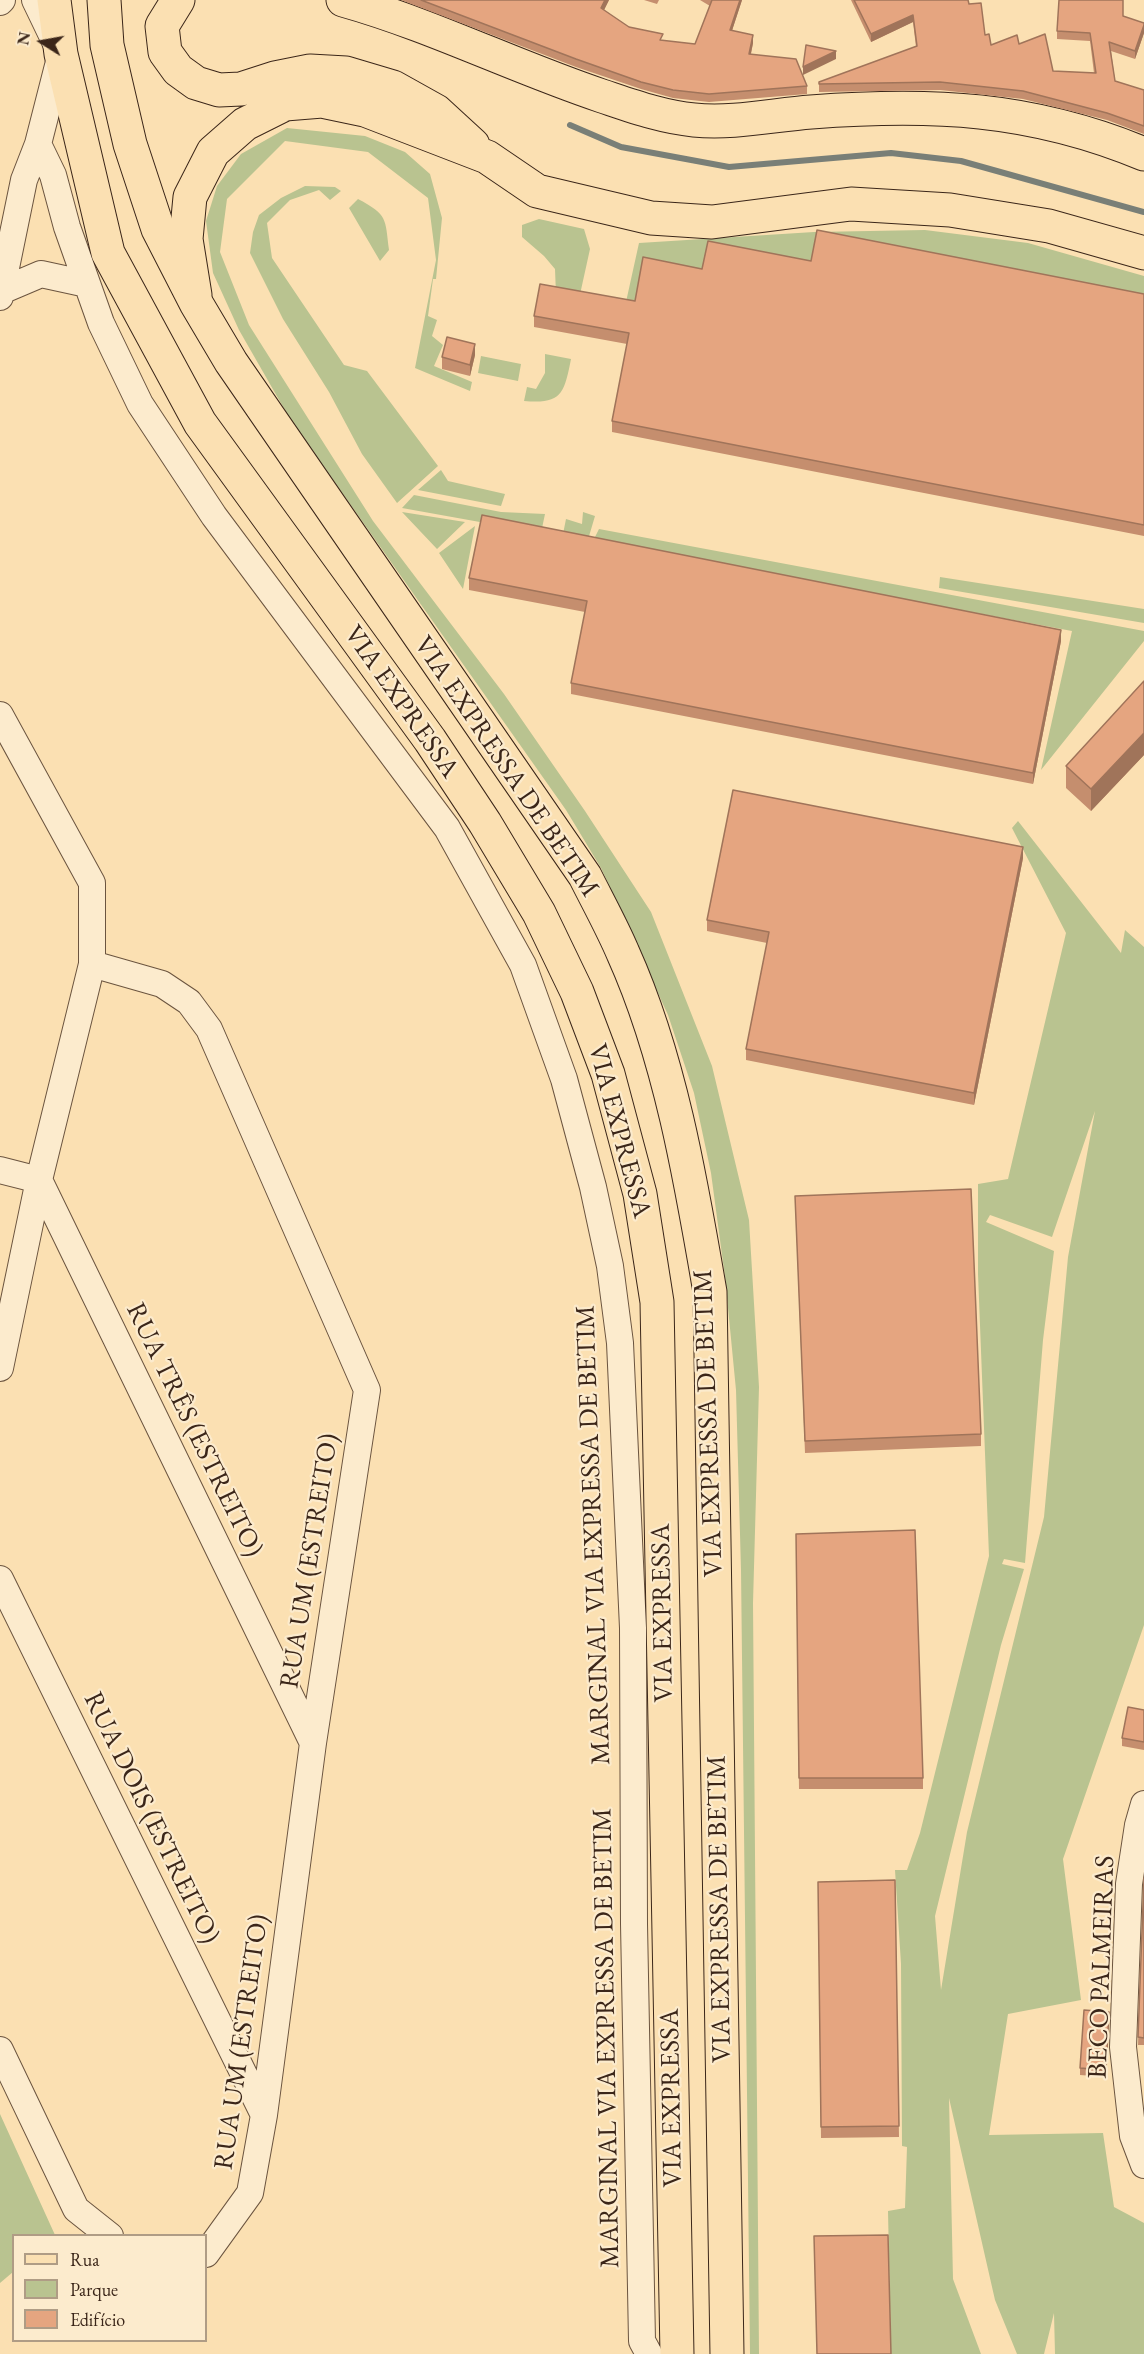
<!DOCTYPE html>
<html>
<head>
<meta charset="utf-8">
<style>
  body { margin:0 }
  #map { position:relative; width:1144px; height:2354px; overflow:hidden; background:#fbe0b2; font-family:"EB Garamond",serif }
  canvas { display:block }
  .legend { position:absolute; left:12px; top:2234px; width:195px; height:108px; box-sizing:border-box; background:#fcebcd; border:2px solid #af9c85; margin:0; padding:8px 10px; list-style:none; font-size:18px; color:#3b2619 }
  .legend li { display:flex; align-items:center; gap:12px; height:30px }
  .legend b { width:30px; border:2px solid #af9c85 }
  .north { position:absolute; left:12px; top:12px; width:60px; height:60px; -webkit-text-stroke:4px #fcebcd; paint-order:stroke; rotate:281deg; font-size:16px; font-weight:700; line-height:24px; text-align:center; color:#3b2619 }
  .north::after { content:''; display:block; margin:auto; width:21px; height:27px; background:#3b2619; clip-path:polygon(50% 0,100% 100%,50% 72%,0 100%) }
</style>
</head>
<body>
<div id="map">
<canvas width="1144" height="2354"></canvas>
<ul class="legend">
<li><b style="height:8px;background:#fbe0b2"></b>Rua</li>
<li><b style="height:16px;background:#b9c390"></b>Parque</li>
<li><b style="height:16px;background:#e5a580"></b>Edifício</li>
</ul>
<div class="north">N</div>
</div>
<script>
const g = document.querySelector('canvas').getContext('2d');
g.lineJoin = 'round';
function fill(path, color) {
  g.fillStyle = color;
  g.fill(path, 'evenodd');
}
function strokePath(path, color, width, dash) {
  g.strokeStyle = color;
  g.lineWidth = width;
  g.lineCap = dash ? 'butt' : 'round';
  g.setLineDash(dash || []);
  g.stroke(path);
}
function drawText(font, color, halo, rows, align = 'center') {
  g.font = font + ' "EB Garamond",serif';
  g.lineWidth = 4.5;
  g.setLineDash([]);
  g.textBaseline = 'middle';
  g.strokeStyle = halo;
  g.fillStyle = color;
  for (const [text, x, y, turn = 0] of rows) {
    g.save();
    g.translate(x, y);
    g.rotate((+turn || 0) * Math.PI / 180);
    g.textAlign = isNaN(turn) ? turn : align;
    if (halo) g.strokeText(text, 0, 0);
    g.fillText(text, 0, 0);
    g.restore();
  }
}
const green = new Path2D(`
  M287,128L365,136L405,152L430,174L442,218L436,279H433L428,316L437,320L432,336L443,345L434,366L472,382L470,391L415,368L436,260L428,198L368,152L285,141L227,199L220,252L249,325L373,521L504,694L585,811L651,912L712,1066L749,1220L759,1387L753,1603L759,2354H750L741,1570L736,1390L725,1277L711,1173L694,1093L668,1015L601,868L566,810L290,419L239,330L213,273L206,221L217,186L241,154Z
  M305,186L335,187L341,191L330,200L319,190L290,200L267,223L272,258L344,365L367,371L438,466L397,503L362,454L329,392L283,319L250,253L253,232L259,215L281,198Z
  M358,199C388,215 385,218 389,250L380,261L349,208Z
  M539,219L584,229L590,249L579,299L556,295L555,269L544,256L522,237V225Z
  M925,230L1028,243L1144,276V301L809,267L701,276L643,266L632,313L624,311L639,243L814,232Z
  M545,354L571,359C564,395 561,404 524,401L527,387L536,389L545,373Z
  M481,356L521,364L518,381L478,373Z
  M441,470L448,481L505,494L501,506L418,490Z
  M414,495L501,512L545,514L541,533L402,508Z
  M402,512L465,522L437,549Z
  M583,512L595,516L587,543L562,539L566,519L582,524Z
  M475,526L463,589L439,553Z
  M599,529L1144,631V641L1041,770L1072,631L593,541Z
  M940,577L1144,609V623L939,588Z
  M1018,821L1121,953L1125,930L1144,947V1625L1063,1859L1081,2000L1008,2014L989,2135L1103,2133L1114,2207L1144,2223V2354H1055L1054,2313L1044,2354H1017L995,2300L949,2098L953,2279L981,2354H891L888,2211L905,2208L907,2147L902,2146L901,1964L895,1870H907L920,1833L989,1556L978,1274V1184L1008,1179L1066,933L1012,828ZM1095,1111L1068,1257L1044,1517L967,1832L941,1990L935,1916L1001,1645L1024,1569L1002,1564L1004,1559L1025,1563L1043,1340L1054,1251L986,1222L990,1215L1052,1237Z
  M0,2114L55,2235L14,2236L13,2272L0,2283Z`);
const stream = new Path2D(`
  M570,125L621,147L729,167L891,153L961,161L1144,212`);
const minor = new Path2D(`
  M0,2L2,0
  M38,144L53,175L67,227L101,323L140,404L214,516L447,828L523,965L564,1079L593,1187L610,1266L620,1343L633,1628L634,1924L642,2341L649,2354
  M1,291L41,274L87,284
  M0,297L24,180L38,144L61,54L35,0
  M0,715L92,883V964L39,1180L0,1368
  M92,964L162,984L189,1002L209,1029L367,1390L313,1743L264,2115L250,2193L206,2254
  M0,1170L39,1180L313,1743
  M0,1579L264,2115
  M1144,1804L1138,1825L1129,1884L1123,2047L1133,2136L1144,2165
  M0,2050L76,2209L110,2236`);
const major = new Path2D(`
  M178,0L162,26L165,52L178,70L196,83L219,90L241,89L275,78L310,71L346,73L393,87L436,111L473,145
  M343,0C432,25 515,67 602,96C632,106 662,117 694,120C732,124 773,115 811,112C931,103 1031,107 1144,154
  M195,295L186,239L190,197L213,152L245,124L285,104L322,101L365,110L487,157L537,191L651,218L712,222L851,204L950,210L1049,226L1144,253`);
const highway = new Path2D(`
  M54,0L61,54L108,253L200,423L430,740L485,823L539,913L577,992L608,1074L640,1194L657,1302L677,2354
  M104,0L107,45L130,144L158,229L196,303L231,362L585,876C598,902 612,927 623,953C670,1057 691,1181 710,1292L727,2354`);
const wall = new Path2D(`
  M401,0H609L604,10L629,27L663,41L695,44L710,6L700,0H742L732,30L753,43L751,54L807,86V94L709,102L673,98L641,89L576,67Z
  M644,0H659L657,4Z
  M851,0H968L969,4L991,45L1019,44L1053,71L1094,73L1090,41L1057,39V31L1123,16L1144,23V33L1135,59L1111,51L1115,81L1144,90V134L1107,120L1023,99L940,90L819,92V82L916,47L913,22L871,42Z
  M811,261L1144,294V536L612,432V421L627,344L534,327V316L635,301L702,269Z
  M475,355L470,376L442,369V357Z
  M469,578L1061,641L1033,784L571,694V683L585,612L469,590Z
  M1144,681V755L1091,811L1066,788V766Z
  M1023,858L974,1105L746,1060V1049L767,943L707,931V920Z
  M795,1196L981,1434V1446L805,1453Z
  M796,1534L923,1778V1789H799Z
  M1144,1710V1750L1122,1746V1738Z
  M1144,1878V2045H1138Z
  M895,1880L899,2137L821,2138L818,1882Z
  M1109,2020L1106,2077L1080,2075V2068Z`);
const shadedWall = new Path2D(`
  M605,0H609L601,16V8Z
  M740,0H742L730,37V30Z
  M913,15V22L871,42V34Z
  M1144,25V33L1135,59V51Z
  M753,35V43L749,62V54Z
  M836,51V59L803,75V67Z
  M475,344V355L470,376V365Z
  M1061,630V641L1033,784V773Z
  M1144,733V755L1091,811V789Z
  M1023,847V858L974,1105V1093Z`);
const building = new Path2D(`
  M421,0H605L601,8L629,27L663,34L660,40L695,44L712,0H740L730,30L753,35L749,54L796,59L807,86L709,94L673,90L641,82L576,59Z
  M854,0H968L969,4L981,3L985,35L989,34L991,45L1017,35L1019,44L1045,34L1053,71L1096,73L1090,33L1057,31L1059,0H1123V16L1144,23V25L1135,51L1109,42L1115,81L1144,90V126L1107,113L1023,91L940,82L819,84V82L917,46L913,15L871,34Z
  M806,45L836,51L803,67Z
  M817,230L1144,294V525L612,421L629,333L534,316L540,284L635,301L643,257L702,269L708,241L811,261Z
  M447,337L475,344L470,365L442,357Z
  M482,515L1061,630L1033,773L571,683L587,601L469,578Z
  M1144,681V733L1091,789L1066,766Z
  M733,790L1023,847L974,1093L746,1049L769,932L707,920Z
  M971,1189L981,1434L805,1441L795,1196Z
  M915,1530L923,1778H799L796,1534Z
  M1128,1707L1144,1710V1742L1122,1738Z
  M1144,1878V2038L1138,2037Z
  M895,1880L899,2126L821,2127L818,1882Z
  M1084,2010L1109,2012L1106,2070L1080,2068Z
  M888,2235L891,2354H817L814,2236Z`);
const streetNames = [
  ["VIA EXPRESSA",401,702,55],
  ["VIA EXPRESSA DE BETIM",506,767,56],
  ["VIA EXPRESSA",619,1131,75],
  ["VIA EXPRESSA DE BETIM",709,1423,-92],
  ["RUA TRÊS (ESTREITO)",194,1430,64],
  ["MARGINAL VIA EXPRESSA DE BETIM",594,1535,-92],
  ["RUA UM (ESTREITO)",310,1561,-81],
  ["VIA EXPRESSA",663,1613,-91],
  ["RUA DOIS (ESTREITO)",151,1818,64],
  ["VIA EXPRESSA DE BETIM",720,1909,-91],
  ["BECO PALMEIRAS",1102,1967,-88],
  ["MARGINAL VIA EXPRESSA DE BETIM",607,2038,-91],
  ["RUA UM (ESTREITO)",242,2042,-82],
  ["VIA EXPRESSA",672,2098,-91]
];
fill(green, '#b9c390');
strokePath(stream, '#797f77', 6);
strokePath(minor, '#6b543f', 28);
strokePath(major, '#3b2619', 35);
strokePath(highway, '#3b2619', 35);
strokePath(minor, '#fcebcd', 26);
strokePath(major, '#fbe0b2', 33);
strokePath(highway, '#fbe0b2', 33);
fill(wall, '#c58e6e');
fill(shadedWall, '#a0745a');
fill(building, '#e5a580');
strokePath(building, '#a0745a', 1.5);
drawText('27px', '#3b2619', '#fcebcd', streetNames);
</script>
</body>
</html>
